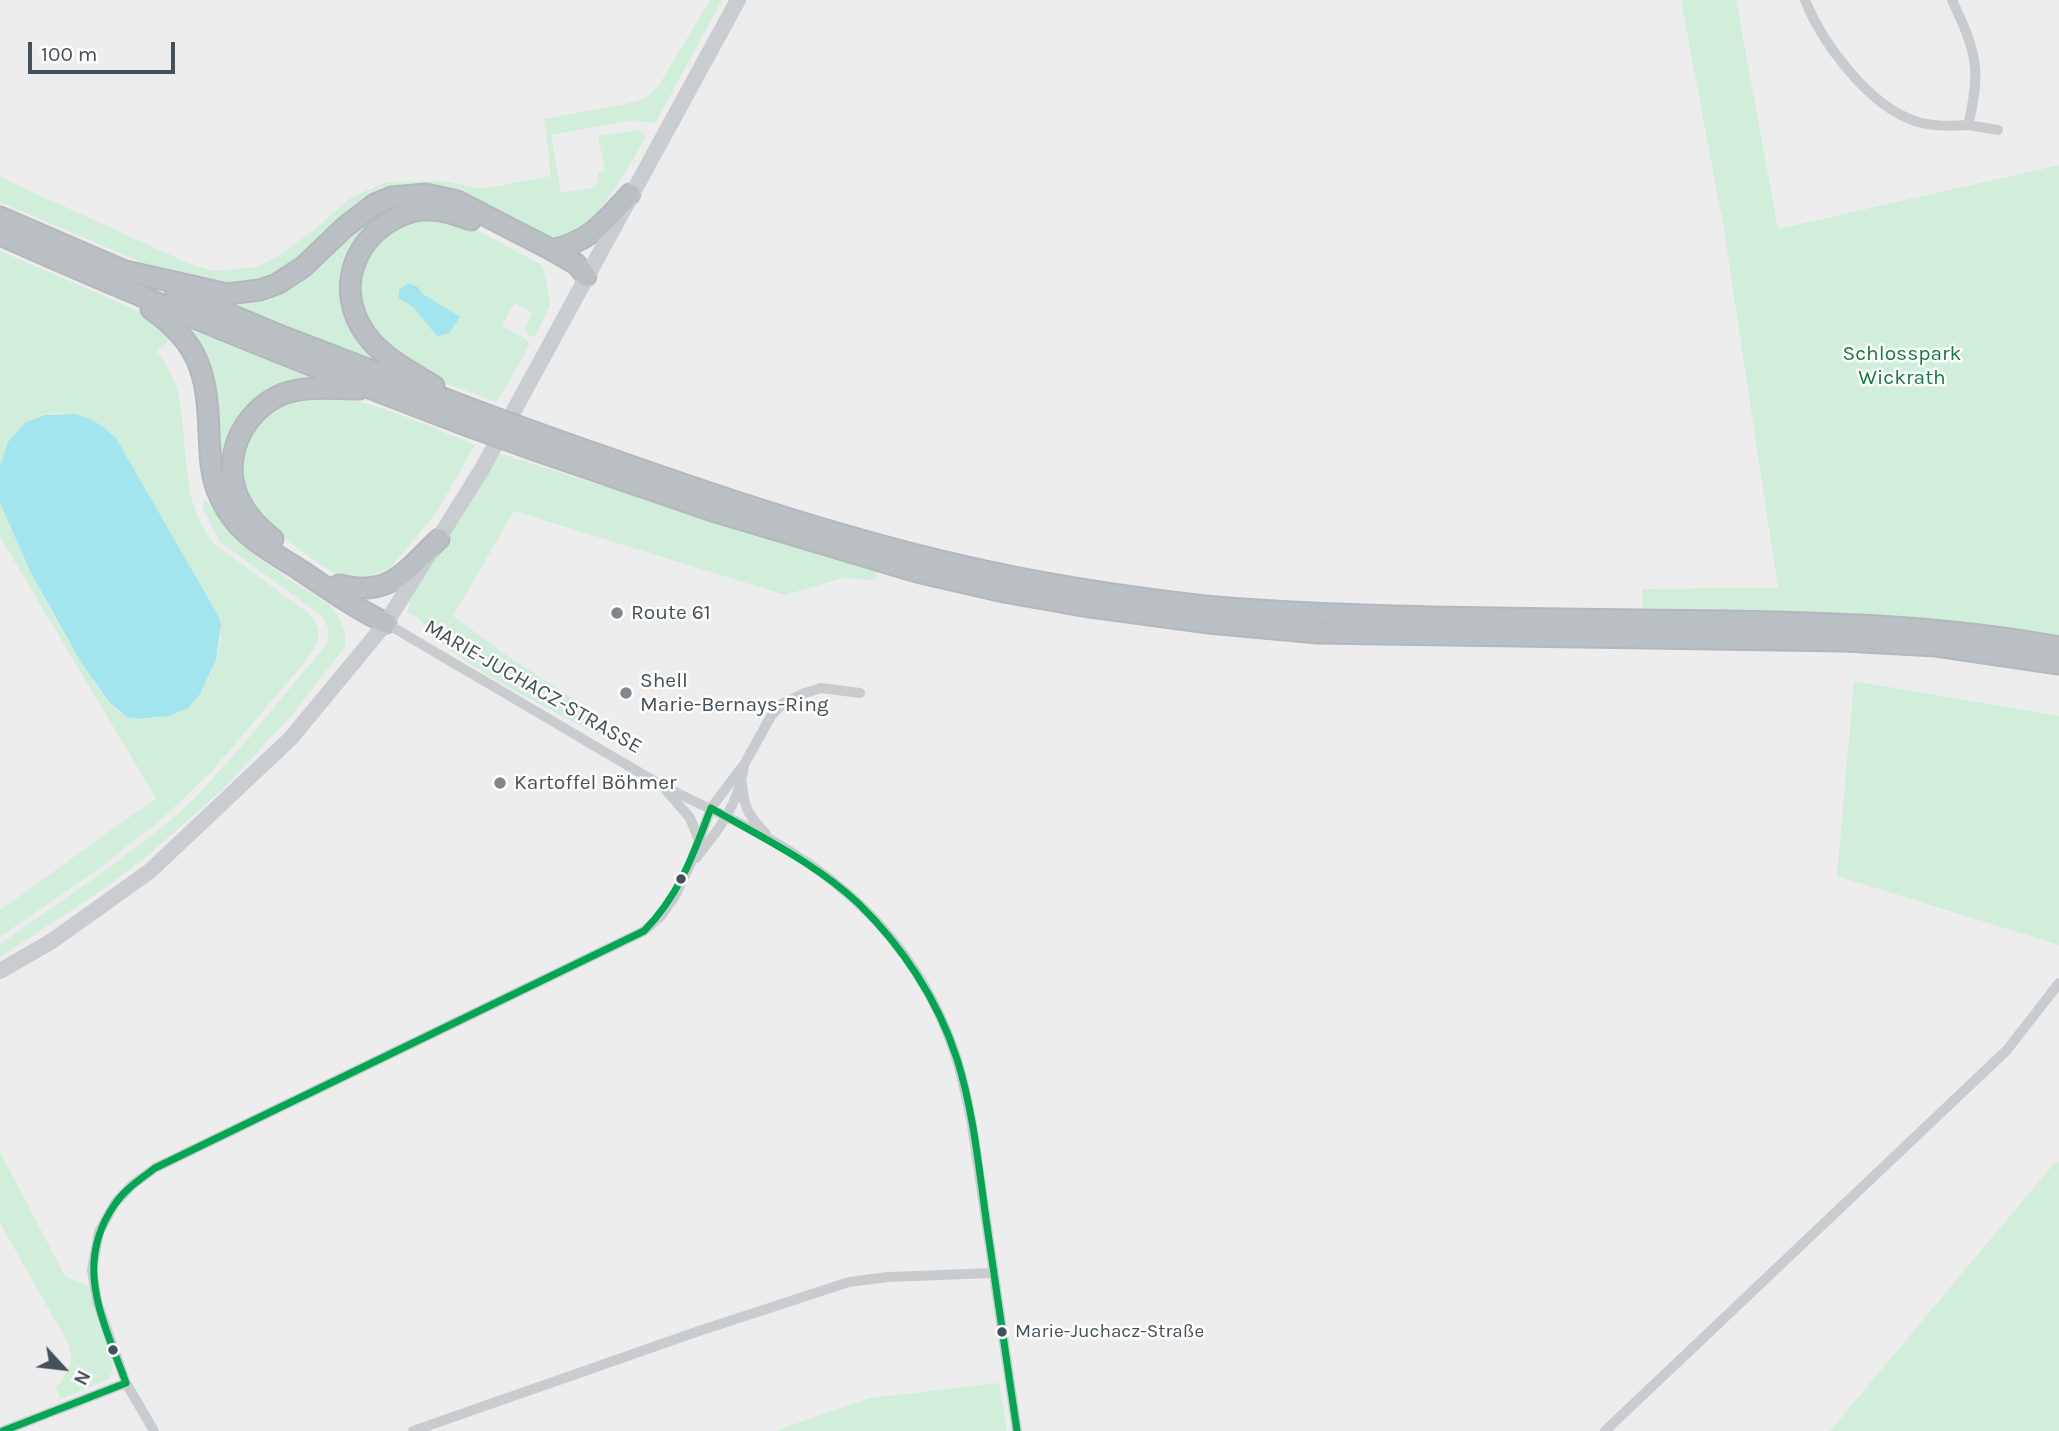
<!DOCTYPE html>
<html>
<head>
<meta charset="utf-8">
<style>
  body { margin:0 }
  #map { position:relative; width:2059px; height:1431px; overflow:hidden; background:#eeeded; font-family:Karla,sans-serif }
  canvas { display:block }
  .north { position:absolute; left:28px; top:1333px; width:70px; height:70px; -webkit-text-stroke:5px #fff; paint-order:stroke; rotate:117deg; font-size:19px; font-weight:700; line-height:28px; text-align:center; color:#44515a }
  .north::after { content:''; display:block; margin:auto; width:24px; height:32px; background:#44515a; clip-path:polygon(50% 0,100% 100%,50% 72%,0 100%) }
  .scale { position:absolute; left:28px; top:42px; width:147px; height:32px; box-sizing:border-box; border:4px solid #44515a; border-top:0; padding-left:9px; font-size:21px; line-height:24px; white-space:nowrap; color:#44515a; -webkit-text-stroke:5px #fff; paint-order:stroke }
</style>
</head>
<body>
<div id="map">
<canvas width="2059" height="1431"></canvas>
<div class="north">N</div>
<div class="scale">100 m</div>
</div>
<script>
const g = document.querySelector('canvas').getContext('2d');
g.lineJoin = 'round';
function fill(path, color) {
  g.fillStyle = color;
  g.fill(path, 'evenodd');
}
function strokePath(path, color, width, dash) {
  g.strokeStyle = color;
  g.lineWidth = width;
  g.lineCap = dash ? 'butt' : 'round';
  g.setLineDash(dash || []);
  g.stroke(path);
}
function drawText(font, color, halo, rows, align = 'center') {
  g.font = font + ' Karla,sans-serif';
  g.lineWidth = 5;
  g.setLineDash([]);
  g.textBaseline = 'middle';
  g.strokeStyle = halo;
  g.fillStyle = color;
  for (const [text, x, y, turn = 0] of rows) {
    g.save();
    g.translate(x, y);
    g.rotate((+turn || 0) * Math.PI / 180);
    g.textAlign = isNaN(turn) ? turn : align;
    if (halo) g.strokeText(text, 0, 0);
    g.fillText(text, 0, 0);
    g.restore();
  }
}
const green = new Path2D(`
  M710,0H722L656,122L652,123L632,120L551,135L561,193L592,188L599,181L598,173L605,171L598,136L638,130L646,137C629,166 612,199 587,222C578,230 565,234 555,242L419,187L287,269L242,287L181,279L0,202V177L190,264L213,271L256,267L280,255L309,234L352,197L386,182L443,181L481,189L551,176L544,119L630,103L644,99L659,85Z
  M1681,0H1736L1778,229L2059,165V636C1921,611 1782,611 1643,612L1642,589L1778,588L1724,230Z
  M400,199L459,210L380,221L347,295L393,369L219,299L247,295L352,224Z
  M408,218L458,220L542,265L550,301L549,308L535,336H530L525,330L532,313L514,303L502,326L524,338L530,344L497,402L447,384L407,363L367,324L358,299L363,257L381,233Z
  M0,251L125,305L153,320L173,337L157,351C165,363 173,375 177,390C190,441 178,499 213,543L308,613C327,633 318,644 304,663L212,771L164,817L97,870L0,937V910L156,798L0,537V503C27,564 55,626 94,681C102,694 112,709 126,716C135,721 152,719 162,717C178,715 193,705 201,692C213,672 226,639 219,617L116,438C95,416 51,403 25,424C11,435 6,450 0,466Z
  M183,327L327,383L284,388L228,466L284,556L223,499Z
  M290,397C305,397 320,395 334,397C384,404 429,427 475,445L439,508L427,524L390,568L372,575L374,584L349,583L319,564L263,522L248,504L240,481V457L251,427Z
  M498,453L877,572L875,580L843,578L785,595L514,511L453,616L510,658L600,716L599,735C548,708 487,680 443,644C431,634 423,617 407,613L410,599Z
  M205,500C216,510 221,524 231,534C257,562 297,583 328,604C340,617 347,629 345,647L291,716L222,790L146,857L95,895L0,957V944L109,868L171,820L196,797L242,746L326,645L329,630L322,616L219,541L203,508V503Z
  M1854,681L2059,716V945L1837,876Z
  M0,1152L65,1276L88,1286C91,1295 91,1305 95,1314C101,1334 121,1359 109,1379L61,1399L56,1388C67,1371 75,1366 69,1345L0,1223Z
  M2056,1161L2059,1163V1431H1830Z
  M999,1383L1007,1431H775L870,1398Z`);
const water = new Path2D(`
  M409,283L419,288L421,293L460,317L449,333L437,336L413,307L399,298V290Z
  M74,414C90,417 105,427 116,438L219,617L221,625L216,660L200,694L188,708L169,716L139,719L127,717L109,702L80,661L31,573L0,503V466L8,442L25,423L34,419L45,415Z`);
const street = new Path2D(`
  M1805,0C1822,43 1869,106 1915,121C1932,127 1950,126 1968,125C1982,68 1976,52 1952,0
  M1968,125L1998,130
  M386,623C444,658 502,691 559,725C593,745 626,765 660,784C697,804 737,820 773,841C858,890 920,955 953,1048C962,1073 967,1099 972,1125L1017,1431
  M742,784C744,809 749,816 766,834
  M665,789L690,818L699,840
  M696,858C719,830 740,802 744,765
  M3,1431L126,1383
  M154,1431L126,1383L97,1302L92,1270L99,1232L115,1203L132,1185L155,1168L644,931L661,916L675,896L690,865L711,808L745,763L771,716L783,703L805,693L821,688L860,693
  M413,1431L699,1331L849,1282L888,1277L993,1273
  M1605,1431L2007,1050L2059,983`);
const secondary = new Path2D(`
  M0,971L52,941L150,871L291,738L386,623L482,469L738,0`);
const highway = new Path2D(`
  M0,217L132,274
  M0,235C154,304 310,366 468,426
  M552,250C591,241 604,222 630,194
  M121,270L227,294L260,290L277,284L303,267L345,227L375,204L392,197L426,194L457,201L552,250L576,264L586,276
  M176,292L284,337L474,410
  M151,309C200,343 207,375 209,432C210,452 210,472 217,490C222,503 230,516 239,526C256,544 280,557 300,570C329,589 354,608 386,623
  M434,386C408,370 375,354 360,325C337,283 357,237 398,217C407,213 420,209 429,210C444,210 457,215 471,220
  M537,433C678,483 821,534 967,567C1045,585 1126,597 1205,606C1280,613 1356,615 1431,617C1529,619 1628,620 1726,621C1839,623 1947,626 2059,647
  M532,449L716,512L917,572L1004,592L1083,606L1209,623L1318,633L1844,641L1936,646L2059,664
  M273,539C260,529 248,517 241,503C219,462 241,411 283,394C306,385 334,389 359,389
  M339,585C390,598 405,571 439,539`);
const highwayBridge = new Path2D(`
  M474,410L537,433
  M468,426L532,449`);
const bus1 = new Path2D(`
  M711,808C762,838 814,862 858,903C902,946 938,1000 957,1059C974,1113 979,1170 987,1226C997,1294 1007,1363 1017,1431
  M126,1383C104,1322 72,1265 115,1204C125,1189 141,1179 155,1168L644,931C680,894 693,855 711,808
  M3,1431L126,1383`);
const markers = [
  [617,613,7,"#80888d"],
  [626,693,7,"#80888d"],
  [500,783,7,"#80888d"],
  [681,879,6,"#44515a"],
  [1002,1332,6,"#44515a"],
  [113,1350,6,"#44515a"]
];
const busNames = [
  ["Marie-Juchacz-Straße",1015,1332]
];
const parkNames = [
  ["Schlosspark",1902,354],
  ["Wickrath",1902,378]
];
const poiNames = [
  ["Route 61",631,613],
  ["Shell",640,681],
  ["Marie-Bernays-Ring",640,705],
  ["Kartoffel Böhmer",514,783]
];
const streetNames = [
  ["MARIE-JUCHACZ-STRASSE",533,687,30]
];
fill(green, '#d0eed9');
fill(water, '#a2e5ee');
strokePath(highway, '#b2b8bd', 23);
strokePath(street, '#c9ccce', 10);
strokePath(secondary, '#c9cdcf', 16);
strokePath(highway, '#b9bfc3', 19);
strokePath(highwayBridge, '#b2b8bd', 23, []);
strokePath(highwayBridge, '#b9bfc3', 19);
strokePath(bus1, '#00a651', 7);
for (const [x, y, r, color] of markers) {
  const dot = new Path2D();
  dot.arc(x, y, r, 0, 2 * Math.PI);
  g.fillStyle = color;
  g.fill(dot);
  strokePath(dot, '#fff', 2.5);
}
drawText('19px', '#44515a', '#fff', busNames, 'left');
drawText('21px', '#137c3e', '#fff', parkNames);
drawText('21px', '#44515a', '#fff', poiNames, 'left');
drawText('21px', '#44515a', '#fff', streetNames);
</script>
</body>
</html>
